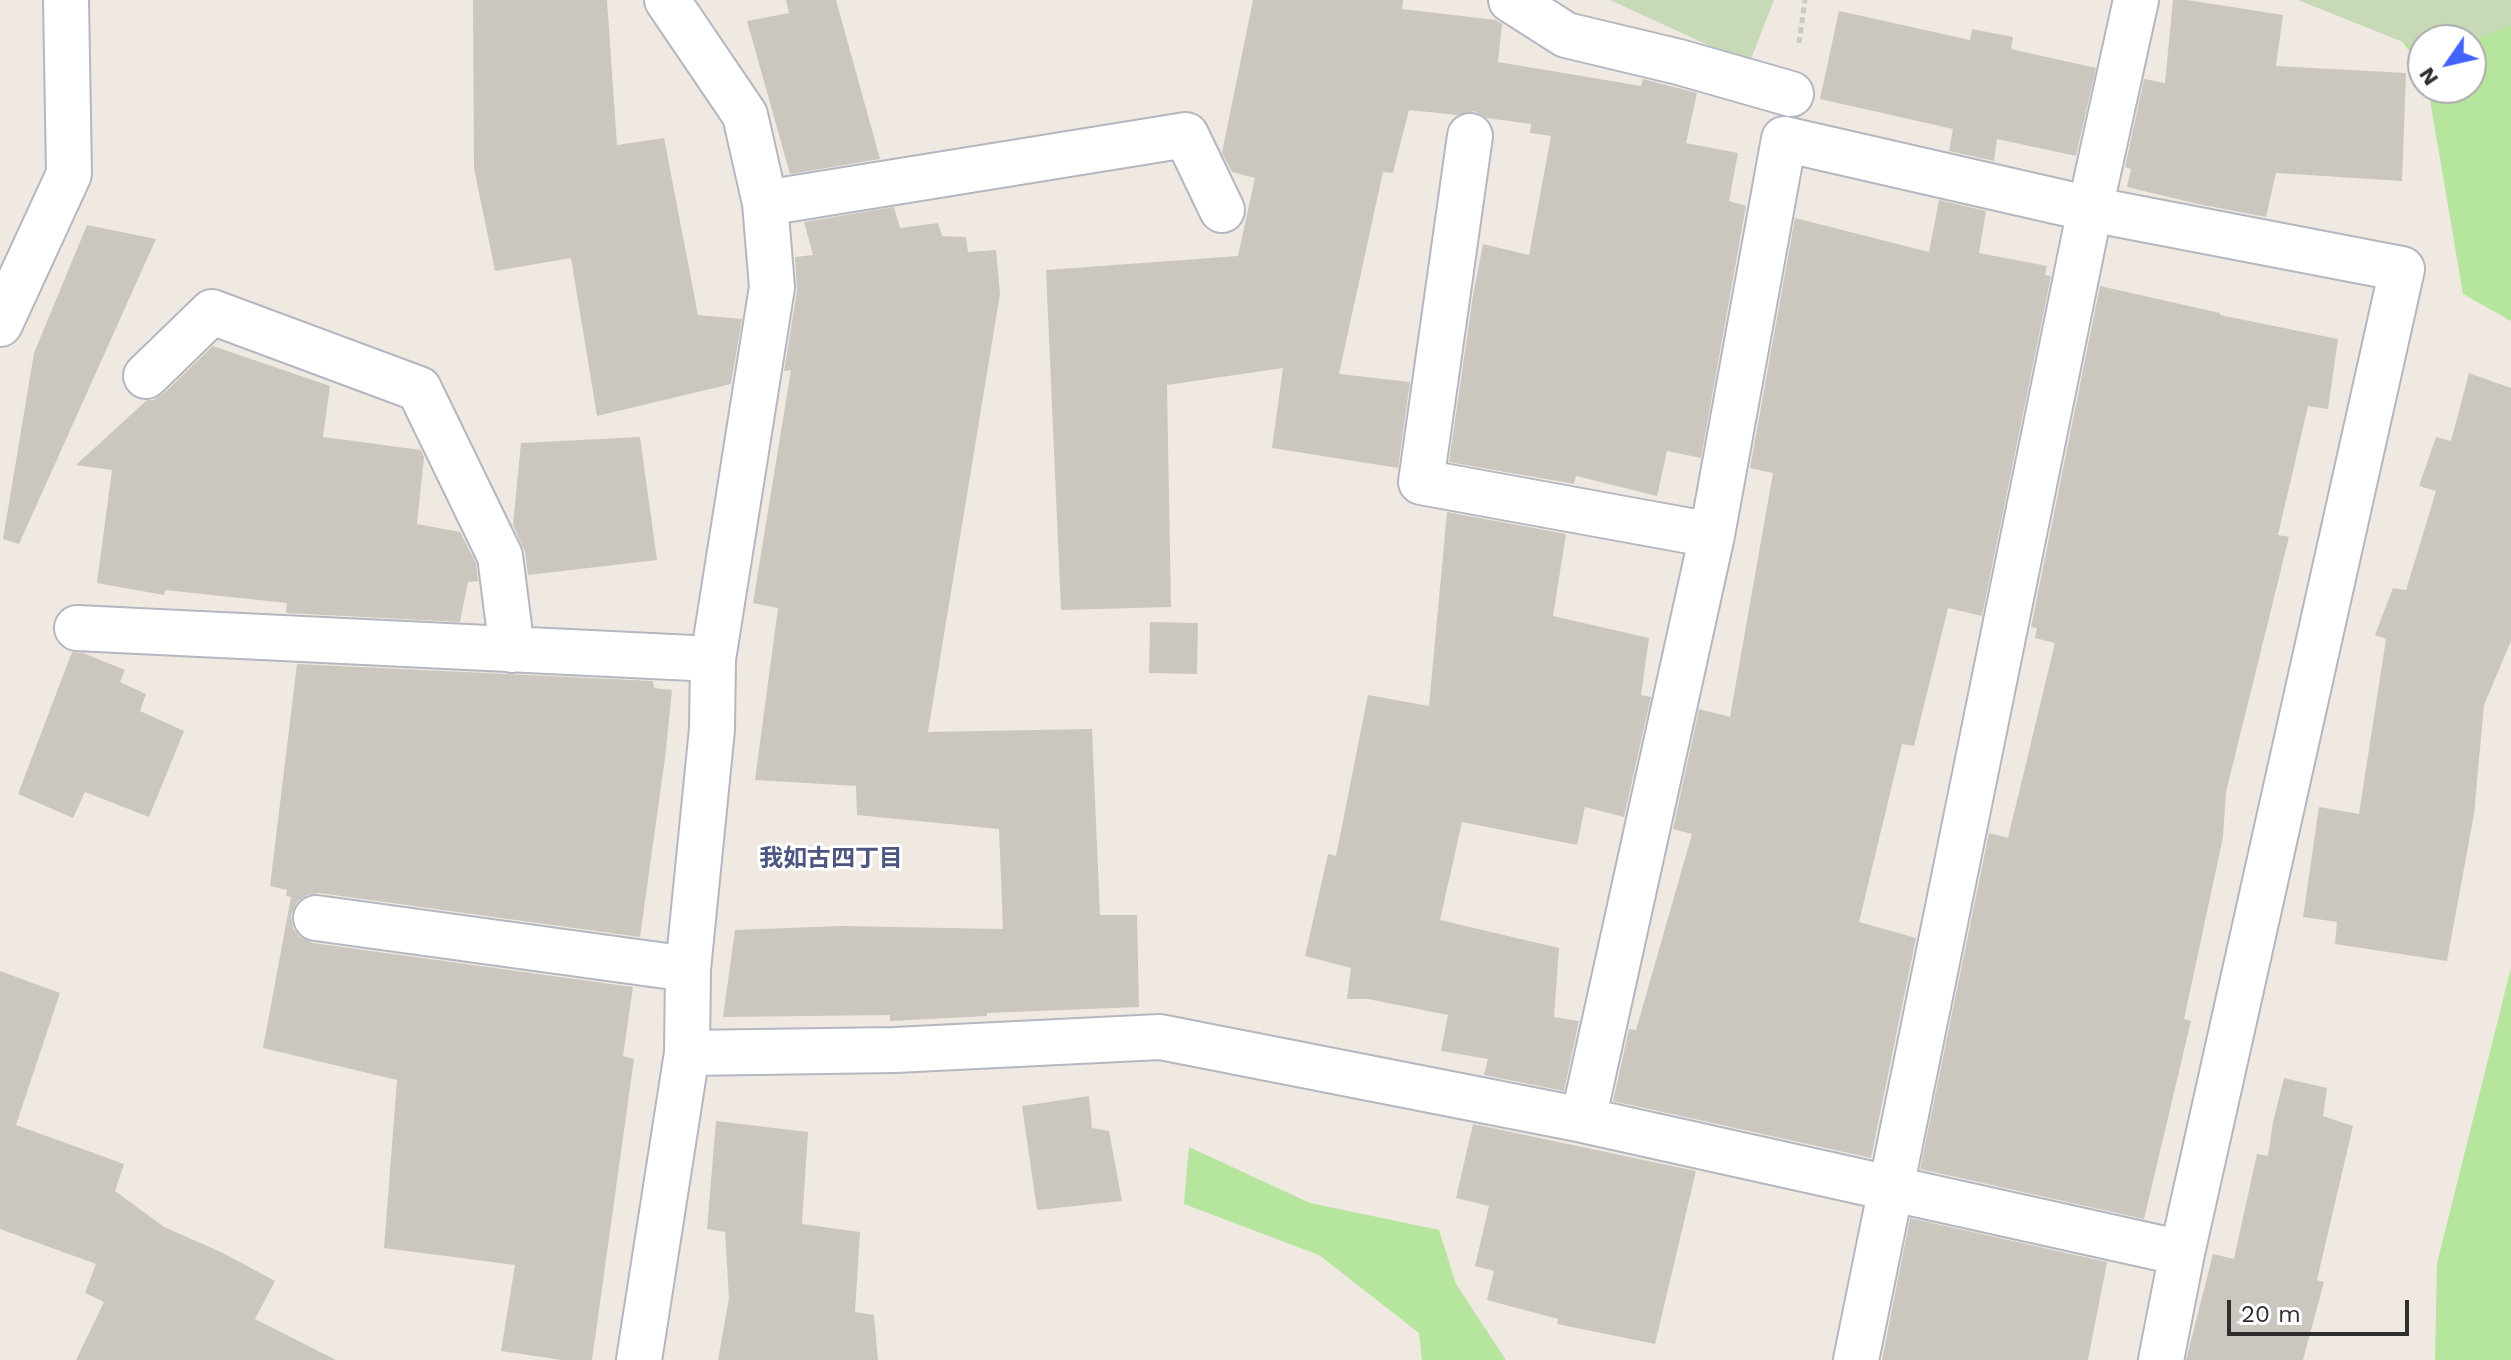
<!DOCTYPE html>
<html>
<head>
<meta charset="utf-8">
<style>
  body { margin:0 }
  #map { position:relative; width:2511px; height:1360px; overflow:hidden; background:#efe9e1; font-family:"Work Sans",sans-serif }
  canvas { display:block }
  .north { position:absolute; left:2407px; top:24px; width:80px; height:80px; box-sizing:border-box; background:#fff; border:2px solid #ababab; border-radius:50%; rotate:236deg; font-size:22px; font-weight:700; line-height:32px; text-align:center; color:#2e2e2e }
  .north::after { content:''; display:block; margin:auto; width:28px; height:36px; background:#4264fb; clip-path:polygon(50% 0,100% 100%,50% 72%,0 100%) }
  .scale { position:absolute; left:2227px; top:1300px; width:182px; height:36px; box-sizing:border-box; border:4px solid #2e2e2e; border-top:0; padding-left:10px; font-size:24px; line-height:28px; white-space:nowrap; color:#2e2e2e; -webkit-text-stroke:6px #fff; paint-order:stroke }
</style>
</head>
<body>
<div id="map">
<canvas width="2511" height="1360"></canvas>
<div class="north">N</div>
<div class="scale">20 m</div>
</div>
<script>
const g = document.querySelector('canvas').getContext('2d');
g.lineJoin = 'round';
function fill(path, color) {
  g.fillStyle = color;
  g.fill(path, 'evenodd');
}
function strokePath(path, color, width, dash) {
  g.strokeStyle = color;
  g.lineWidth = width;
  g.lineCap = dash ? 'butt' : 'round';
  g.setLineDash(dash || []);
  g.stroke(path);
}
function drawText(font, color, halo, rows, align = 'center') {
  g.font = font + ' "Work Sans","Noto Sans JP",sans-serif';
  g.lineWidth = 6;
  g.setLineDash([]);
  g.textBaseline = 'middle';
  g.strokeStyle = halo;
  g.fillStyle = color;
  for (const [text, x, y, turn = 0] of rows) {
    g.save();
    g.translate(x, y);
    g.rotate((+turn || 0) * Math.PI / 180);
    g.textAlign = isNaN(turn) ? turn : align;
    if (halo) g.strokeText(text, 0, 0);
    g.fillText(text, 0, 0);
    g.restore();
  }
}
const green = new Path2D(`
  M2511,0V321L2463,294L2428,88H2471V40H2423V69L2377,8Z
  M2511,968V1360H2435L2437,1263Z
  M1189,1147L1310,1203L1439,1230L1456,1284L1506,1360H1422L1419,1333L1319,1255L1184,1204Z`);
const cemetery = new Path2D(`
  M1610,0H1774L1749,64Z
  M2298,0H2511V25L2471,42V40H2423V50Z`);
const building = new Path2D(`
  M473,0H607L617,145L664,138L698,315L742,319L731,384L597,416L571,258L495,271L474,168Z
  M786,0H836L880,159L790,174L747,21L789,13Z
  M1253,0H1403L1402,9L1496,20L1502,24L1498,62L1641,86L1643,79L1697,93L1686,143L1738,153L1729,201L1746,206L1701,458L1667,451L1657,496L1576,476L1574,484L1449,462L1473,295L1483,244L1529,255L1551,136L1530,133L1531,124L1487,118L1474,111L1457,115L1409,110L1393,173L1383,172L1339,374L1410,382L1398,468L1272,448L1283,368L1167,385L1171,607L1061,610L1046,270L1238,256L1255,178L1232,172L1222,153Z
  M2173,0H2187L2283,15L2276,66L2406,73L2402,181L2276,173L2266,217L2198,204L2127,187L2131,169L2125,167L2144,79L2165,83Z
  M1839,11L1970,40L1972,29L2013,37L2011,49L2096,68L2076,156L1997,139L1994,161L1949,151L1953,129L1820,99Z
  M1939,200L1986,211L1979,253L2047,266L2045,275L2051,276L1982,616L1948,608L1914,746L1902,744L1859,922L1916,938L1871,1158L1613,1101L1629,1029L1636,1030L1692,834L1673,829L1699,709L1730,717L1773,473L1750,468L1795,218L1929,252Z
  M894,207L900,228L938,223L942,236L966,237L968,252L996,250L1000,294L928,732L1092,729L1100,915H1137L1139,1007L987,1013V1016L890,1021V1015L723,1017L735,930L842,926L1003,929L999,829L857,815L856,786L755,780L778,608L753,603L791,370L784,371L797,291L795,257L813,255L804,222Z
  M87,225L156,239L19,544L3,539L34,353Z
  M2100,286L2220,313V315L2338,339L2328,409L2308,406L2278,535L2289,537L2226,792L2223,837L2184,1019L2191,1021L2144,1219L1920,1169L1989,833L2008,838L2055,643L2035,638L2037,628L2031,627Z
  M213,346L330,386L323,437L421,450L424,457L417,524L460,532L476,563L478,581L468,582L460,622L286,613L287,603L165,590L164,595L97,583L112,470L76,465L147,400H153L163,394Z
  M2469,373L2511,388V641L2484,705L2474,814L2447,961L2335,944L2337,922L2303,917L2319,807L2359,814L2386,639L2375,635L2393,588L2406,590L2436,491L2419,486L2436,437L2451,441Z
  M640,437L657,560L528,575L525,552L513,525L521,443Z
  M1447,512L1566,534L1553,616L1649,638L1641,695L1651,697L1624,817L1585,807L1577,845L1462,822L1440,920L1559,948L1554,1017L1579,1021L1564,1091L1484,1075L1488,1059L1441,1051L1448,1015L1368,999H1347L1351,968L1305,956L1328,854L1336,856L1368,695L1429,706Z
  M1150,622L1198,623L1197,674L1149,673Z
  M72,652L83,653L125,670L120,682L146,694L140,711L184,731L149,817L85,792L73,818L18,794Z
  M297,664L653,681L654,688L672,690L665,758L640,937L319,893L307,895L297,902L291,915L293,928L300,937L313,943L633,987L623,1056L634,1059L592,1360H562L501,1351L515,1265L384,1248L397,1080L263,1048L291,897L286,896L287,890L270,886Z
  M0,971L60,993L16,1125L124,1164L115,1191L164,1227L223,1253L275,1281L255,1319L336,1360H76L104,1302L85,1293L96,1264L0,1229Z
  M2284,1078L2327,1088L2323,1116L2353,1126L2317,1280L2324,1282L2303,1360H2186L2213,1254L2234,1259L2257,1154L2268,1156L2273,1122Z
  M1089,1096L1092,1128L1109,1131L1122,1201L1037,1210L1022,1106Z
  M716,1121L808,1132L802,1224L860,1232L855,1312L874,1315L878,1360H718L729,1298L725,1232L707,1229Z
  M1473,1124L1696,1171L1655,1344L1557,1324L1558,1319L1487,1300L1494,1271L1475,1266L1489,1206L1456,1198Z
  M1910,1218L2107,1262L2088,1360H1882Z`);
const path = new Path2D(`
  M1799,43L1805,0`);
const minor = new Path2D(`
  M1511,0L1566,35L1679,62L1791,94
  M1470,136L1421,482L1712,535
  M765,203L1186,135L1222,210
  M0,324L69,174L66,0
  M146,376L212,312L419,389L500,556L512,650
  M77,628L713,659
  M316,918L688,969
  M687,1053L895,1050L1160,1037L1583,1120L2182,1253
  M1583,1120L1712,535L1784,139L2090,209L2402,269L2182,1253L2161,1360
  M639,1360L687,1053L688,969L712,729L713,659L772,287L765,203L745,115L667,0
  M1856,1360L2090,209L2136,0`);
const neighbourhoodNames = [
  ["我如古四丁目",831,859]
];
fill(green, '#b6e59e');
fill(cemetery, '#c8d9b8');
fill(building, '#cbc7bf');
strokePath(minor, '#b4b7c1', 48);
strokePath(path, '#c9c9c9', 5, [6, 4]);
strokePath(minor, '#fff', 44);
drawText('bold 24px', '#4d5680', '#fff', neighbourhoodNames);
</script>
</body>
</html>
